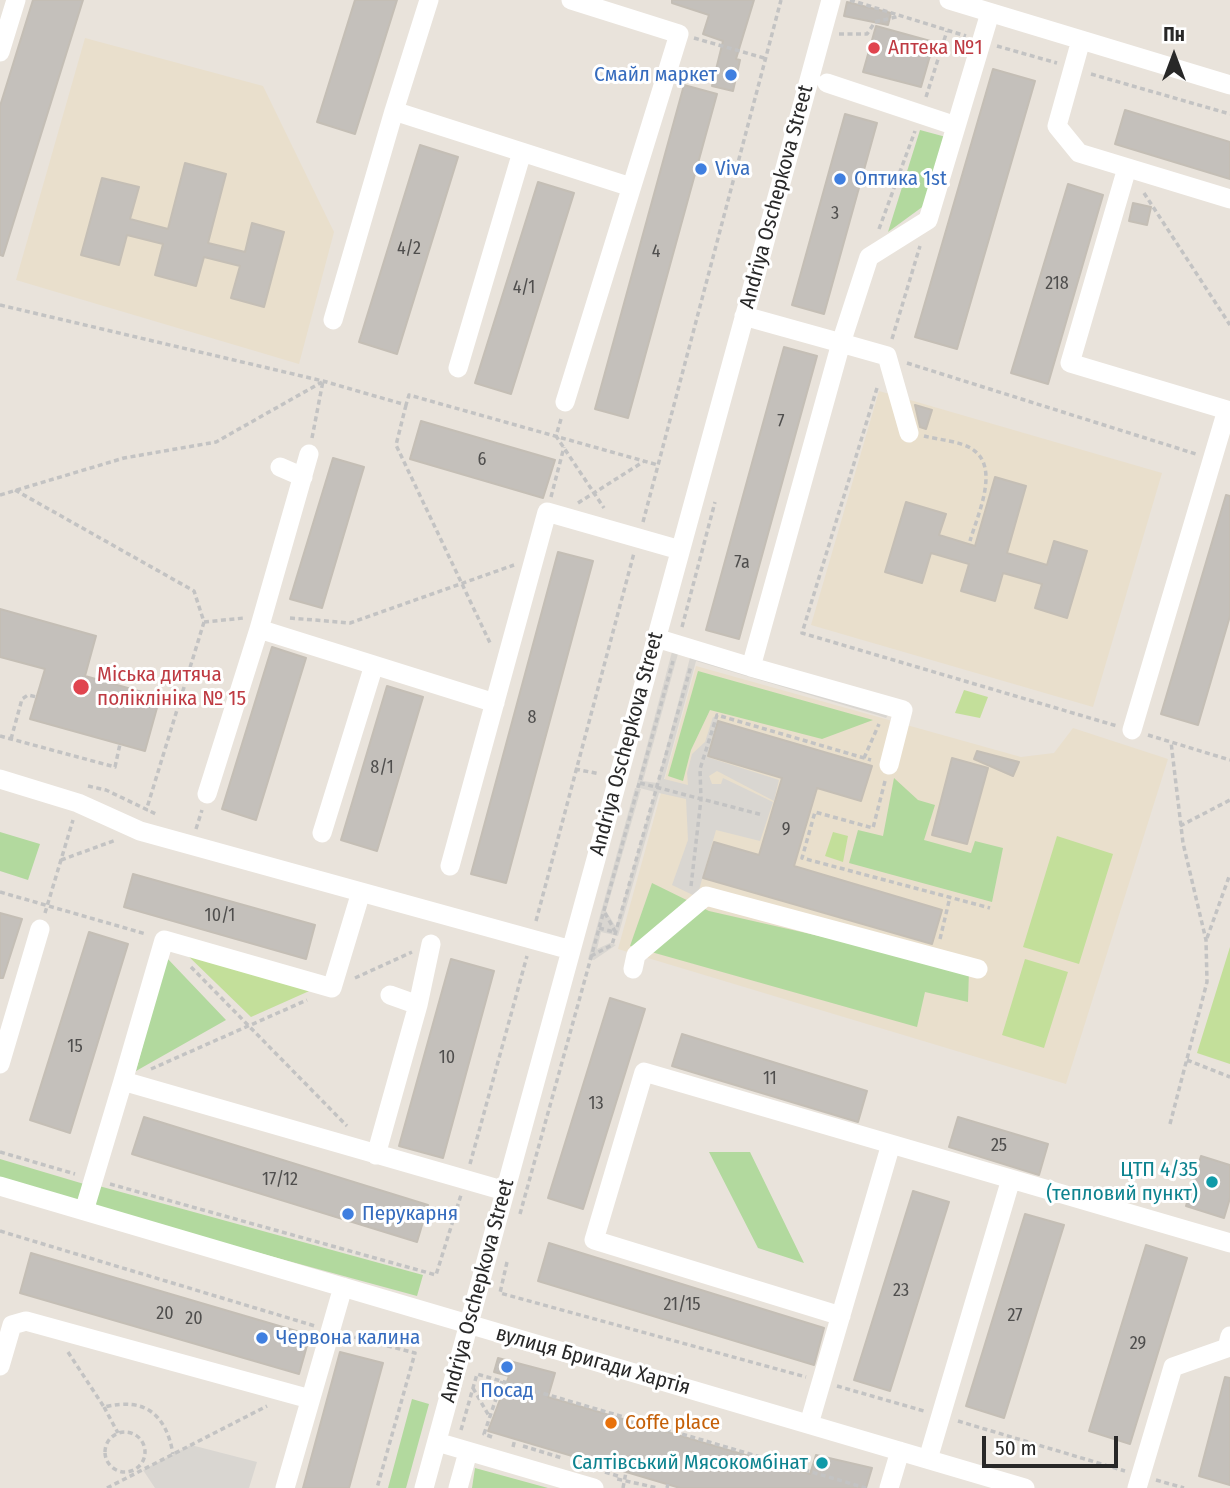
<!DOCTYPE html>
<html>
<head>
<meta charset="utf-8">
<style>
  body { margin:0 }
  #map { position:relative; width:1230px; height:1488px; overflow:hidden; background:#e9e3db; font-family:"Fira Sans Condensed",sans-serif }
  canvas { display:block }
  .north { position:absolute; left:1139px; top:21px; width:70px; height:70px; -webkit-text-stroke:5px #fff; paint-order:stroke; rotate:0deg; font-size:19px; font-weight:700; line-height:28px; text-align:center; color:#282828 }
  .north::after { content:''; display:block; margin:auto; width:24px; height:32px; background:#282828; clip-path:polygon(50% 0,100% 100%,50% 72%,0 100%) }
  .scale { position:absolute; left:982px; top:1436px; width:136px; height:32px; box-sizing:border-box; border:4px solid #282828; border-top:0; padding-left:9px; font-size:21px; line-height:24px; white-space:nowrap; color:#282828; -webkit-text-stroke:5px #fff; paint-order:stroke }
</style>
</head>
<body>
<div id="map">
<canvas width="1230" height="1488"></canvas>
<div class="north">Пн</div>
<div class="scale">50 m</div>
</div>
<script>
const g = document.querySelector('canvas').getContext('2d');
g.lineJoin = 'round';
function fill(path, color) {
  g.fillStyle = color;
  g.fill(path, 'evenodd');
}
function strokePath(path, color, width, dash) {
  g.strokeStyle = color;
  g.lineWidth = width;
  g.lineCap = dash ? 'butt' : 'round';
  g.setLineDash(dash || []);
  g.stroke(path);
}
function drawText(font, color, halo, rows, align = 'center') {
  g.font = font + ' "Fira Sans Condensed",sans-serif';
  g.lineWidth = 6;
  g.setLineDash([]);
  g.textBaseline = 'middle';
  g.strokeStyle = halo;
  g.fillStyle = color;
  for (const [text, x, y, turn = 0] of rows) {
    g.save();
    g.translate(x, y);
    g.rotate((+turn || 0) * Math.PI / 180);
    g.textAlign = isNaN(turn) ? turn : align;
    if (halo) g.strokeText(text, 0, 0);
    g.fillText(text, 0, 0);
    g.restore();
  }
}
const education = new Path2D(`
  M85,38L263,86L334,232L299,364L16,280Z
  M879,391L1162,473L1093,707L811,625Z
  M696,666L1021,757L1054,753L1073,728L1168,759L1066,1084L618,949Z`);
const green = new Path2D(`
  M920,130L946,137L925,205L888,232Z
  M698,671L873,720L822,739L710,710L691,750L683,781L668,776Z
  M894,778L918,800L935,805L924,840L971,853L975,841L1003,848L992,902L849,863L858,830L883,836Z
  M0,832L40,844L28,880L0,871Z
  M652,883L709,911L969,970L968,1002L925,992L917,1027L630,946Z
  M166,957L226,1020L136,1071Z
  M709,1152H750L804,1263L758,1248Z
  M0,1159L84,1184L78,1203L0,1180Z
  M99,1186L423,1275L417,1296L94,1208Z
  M412,1399L429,1404L406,1488H388Z
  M475,1468L548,1488H472Z`);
const pitch = new Path2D(`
  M964,690L988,697L980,718L955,713Z
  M833,832L848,836L843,862L825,856Z
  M1057,836L1113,854L1079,964L1023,947Z
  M1230,947V1064L1197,1053Z
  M182,950L316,988L251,1017Z
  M1025,959L1068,972L1044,1048L1002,1035Z`);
const plaza = new Path2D(`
  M673,648L679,650L643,781L657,783L691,654L888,715L886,718L877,715L696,661L664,779L688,785L687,773L692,754L705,742L713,717L718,719L707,757L779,780L774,801L717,771L709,776L712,784H721L723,778L773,802L760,841L716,830L697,897L672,885L688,840L686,799L659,793L618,936L601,932L597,949L610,943L616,945L594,960L588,959L635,788L641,789L606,911L616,927L655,792L636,787Z
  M191,1445L257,1462L249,1488H155L143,1470Z`);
const building = new Path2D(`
  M33,0H83L3,256L0,255V106Z
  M355,0H397L355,134L317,122Z
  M672,0H754L736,59L740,60L733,91L712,86L723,41L703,34L709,15L672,3Z
  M847,2L891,13L888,25L844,16Z
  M876,26L934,42L921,87L863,72Z
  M993,69L1035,81L957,349L915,337Z
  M684,85L717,94L628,418L595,409Z
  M1125,110L1230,142V179L1115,144Z
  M845,114L877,123L824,314L792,305Z
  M420,145L458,157L397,354L359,342Z
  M185,163L226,174L208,243L245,252L252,223L284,232L264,307L231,298L240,266L204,257L196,286L155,275L163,244L127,235L119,265L81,255L102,178L139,187L130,219L168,229Z
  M538,182L574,193L511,394L475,383Z
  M1068,184L1103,195L1048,384L1011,373Z
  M1133,203L1151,207L1147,225L1129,221Z
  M784,347L817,356L739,639L706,630Z
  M915,405L932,410L926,429L920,427Z
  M421,421L555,460L543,498L410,459Z
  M333,458L364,467L322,608L290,599Z
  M995,477L1026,486L1007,553L1047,565L1054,541L1087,551L1067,618L1035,608L1042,584L1003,573L995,601L961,591L969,564L931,553L922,583L885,572L906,502L946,514L939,535L975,546Z
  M1226,495L1230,496V616L1198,725L1161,714Z
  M558,552L593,561L506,883L471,874Z
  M0,609L96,636L85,676L160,697L145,751L30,719L45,669L0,657Z
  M272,647L306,658L256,820L222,809Z
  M387,686L423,697L377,851L341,840Z
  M718,721L872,766L861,801L817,788L794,866L942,910L932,944L703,878L714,842L759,855L782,778L708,756Z
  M977,751L1019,762L1013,776L974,759Z
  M952,758L988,768L967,844L932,835Z
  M133,874L315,925L306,959L124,907Z
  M0,913L22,919L3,978H0Z
  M89,932L128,944L70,1133L30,1120Z
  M451,959L494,971L443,1158L399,1146Z
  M610,998L645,1009L583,1209L548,1198Z
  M682,1034L867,1091L858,1122L672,1066Z
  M144,1117L428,1205L417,1242L132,1154Z
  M958,1117L1048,1144L1039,1175L949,1147Z
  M1201,1156L1230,1165V1198L1224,1218L1186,1206Z
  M913,1191L949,1202L890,1391L854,1380Z
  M1025,1214L1064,1225L1004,1418L966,1406Z
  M549,1243L824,1328L814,1365L538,1281Z
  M1146,1245L1187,1258L1130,1444L1089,1431Z
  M31,1253L310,1335L299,1374L20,1293Z
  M340,1352L383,1363L349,1488H303Z
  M498,1358L555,1373L548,1397L810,1474L816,1455L872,1468L866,1488H680L488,1431L509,1376L494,1372Z
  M1225,1377L1230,1378V1485L1199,1476Z`);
const path = new Path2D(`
  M850,0L966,36
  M839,34H867L875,22L900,16
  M694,38L764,58
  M997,46L1057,63
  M1091,74L1230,114
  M926,97L947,31
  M1144,193L1230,325
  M879,229L915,131
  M0,305L323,381L406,405L409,395L658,465
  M892,339L920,246
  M907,363L1196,454
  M877,388L802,633L1117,726
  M406,405L396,445L491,645
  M561,419L556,436L604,508
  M924,436C939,440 960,441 972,449C1001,467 977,516 970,541
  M312,438L323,381
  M15,490L194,591L204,622L146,811
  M0,495L124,458L216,442L322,382
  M551,497L564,447
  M578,503L643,462
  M643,522L781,0
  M290,618L350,623L514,565
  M204,622L244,618
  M682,627L715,502
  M1148,735L1230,760
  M0,736L115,767L120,744
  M11,739L22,699L28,695L37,697
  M864,758L879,724
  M575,769L600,774
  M885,781L873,828L815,812L802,858L990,908
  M640,783L763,815
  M88,786L106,790L158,815
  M1180,826L1230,800
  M196,829L202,810
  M61,860L116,840
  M691,886L701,799L700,769L717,715L871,760
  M0,892L146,934
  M45,913L73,820
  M605,913L616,933
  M536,921L634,553
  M599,928L614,932
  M1207,938L1230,874
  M940,939L950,897
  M591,956L612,945L691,666
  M191,967L347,1126
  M355,978L412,952
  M1187,1060L1230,1077
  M151,1069L307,1000
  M1170,1124L1207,982L1206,940L1183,843L1171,742
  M0,1152L75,1174
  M470,1164L527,956
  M110,1184L436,1275L461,1195
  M520,1214L673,661
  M0,1231L315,1326
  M507,1262L500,1293L806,1377
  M346,1335L415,1353L377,1488
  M68,1352L104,1407C145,1397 166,1414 173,1454
  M837,1386L924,1411
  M473,1388L489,1416
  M104,1407L118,1433
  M958,1421L1125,1471
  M461,1430L477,1374L866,1488
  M105 1452a20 20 0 1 1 40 0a20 20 0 1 1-40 0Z
  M492,1437L484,1434L502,1381
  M523,1446L562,1458
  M513,1447L515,1439
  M589,1470L593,1462
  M605,1472L618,1476L617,1479L658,1488
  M1156,1480L1184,1488
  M107,1488L267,1406
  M623,1488L626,1472
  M667,1488L668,1484`);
const minor = new Path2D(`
  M429,0L394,111L631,187
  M949,0L1230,85
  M1081,40L1057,126L1079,153L1230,199
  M0,52L16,0
  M827,83L956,126
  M1127,168L1070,363L1230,411
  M744,316L841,343L869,257L928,220L990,13
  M333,320L394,111
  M458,368L522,152
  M565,402L679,34L571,0
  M309,454L259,629L495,703
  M280,467L303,477
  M656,638L751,667L841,343L887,356L909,433
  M751,667L903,710L889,765
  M1132,730L1227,410
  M0,779L78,803L140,831L571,950
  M207,794L259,629
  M322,833L374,665
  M450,866L547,512L680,550
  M633,969L636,955L706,896L978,969
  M390,995L418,1005
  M0,1064L40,929
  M123,1081L164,940L332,988L361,892
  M376,1155L418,1005L431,944
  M0,1186L1025,1488
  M84,1211L123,1081L505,1191
  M841,1316L594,1240L644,1072L1230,1243
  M0,1366L12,1325L26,1321L310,1399
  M809,1424L891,1144
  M437,1442L594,1488
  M928,1459L1011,1179
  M285,1488L343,1287
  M424,1488L831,0
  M458,1488L468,1452
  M889,1488L900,1451
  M1137,1488L1173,1367L1227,1348L1230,1336`);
const markers = [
  [874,48,7,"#e0444e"],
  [731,75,7,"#3f7fe0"],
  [701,169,7,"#3f7fe0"],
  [840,179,7,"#3f7fe0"],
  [81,687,9,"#e0444e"],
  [1212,1182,7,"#0f9aa8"],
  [348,1214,7,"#3f7fe0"],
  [262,1338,7,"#3f7fe0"],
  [507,1367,7,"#3f7fe0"],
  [611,1423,7,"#e8710a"],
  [822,1463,7,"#0f9aa8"]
];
const numberNames = [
  ["3",835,214],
  ["4/2",409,249],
  ["4",656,252],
  ["218",1057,284],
  ["4/1",524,288],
  ["7",781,422],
  ["6",482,460],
  ["7а",742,563],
  ["8",532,718],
  ["8/1",382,768],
  ["9",786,830],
  ["10/1",220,916],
  ["15",75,1047],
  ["10",447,1058],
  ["11",770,1079],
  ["13",596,1104],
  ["25",999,1146],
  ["17/12",280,1180],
  ["23",901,1291],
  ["21/15",682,1305],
  ["20",165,1314],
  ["27",1015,1316],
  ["20",194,1319],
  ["29",1138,1344]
];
const healthNames = [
  ["Аптека №1",888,48],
  ["Міська дитяча",97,675],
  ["поліклініка № 15",97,699]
];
const shopNames = [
  ["Смайл маркет",717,75,"right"],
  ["Viva",715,169],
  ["Оптика 1st",854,179],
  ["Перукарня",362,1214],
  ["Червона калина",276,1338],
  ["Посад",507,1391,"center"]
];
const streetNames = [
  ["Andriya Oschepkova Street",777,197,-75],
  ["Andriya Oschepkova Street",627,744,-75],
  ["Andriya Oschepkova Street",478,1291,-75],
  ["вулиця Бригади Хартія",593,1361,16]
];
const cultureNames = [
  ["ЦТП 4/35",1198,1170],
  ["(тепловий пункт)",1198,1194],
  ["Салтівський Мясокомбінат",808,1463]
];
const foodNames = [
  ["Coffe place",625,1423]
];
fill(education, '#e9dfcc');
fill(green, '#b2d99e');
fill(pitch, '#c3df9a');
fill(plaza, '#d9d6d1');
fill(building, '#c4c0bb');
strokePath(building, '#c4beb5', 2);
strokePath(path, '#c3c3c3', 3.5, [5, 3.5]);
strokePath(minor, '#fff', 19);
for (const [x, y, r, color] of markers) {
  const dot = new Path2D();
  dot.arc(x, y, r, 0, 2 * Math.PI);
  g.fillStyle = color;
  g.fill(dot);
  strokePath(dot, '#fff', 2.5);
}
drawText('18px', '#4f4e4d', null, numberNames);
drawText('21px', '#be3a42', '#fff', healthNames, 'left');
drawText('21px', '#366cbe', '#fff', shopNames, 'left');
drawText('21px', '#282828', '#fff', streetNames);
drawText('21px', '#0d838f', '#fff', cultureNames, 'right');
drawText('21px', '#c56008', '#fff', foodNames, 'left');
</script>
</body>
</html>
